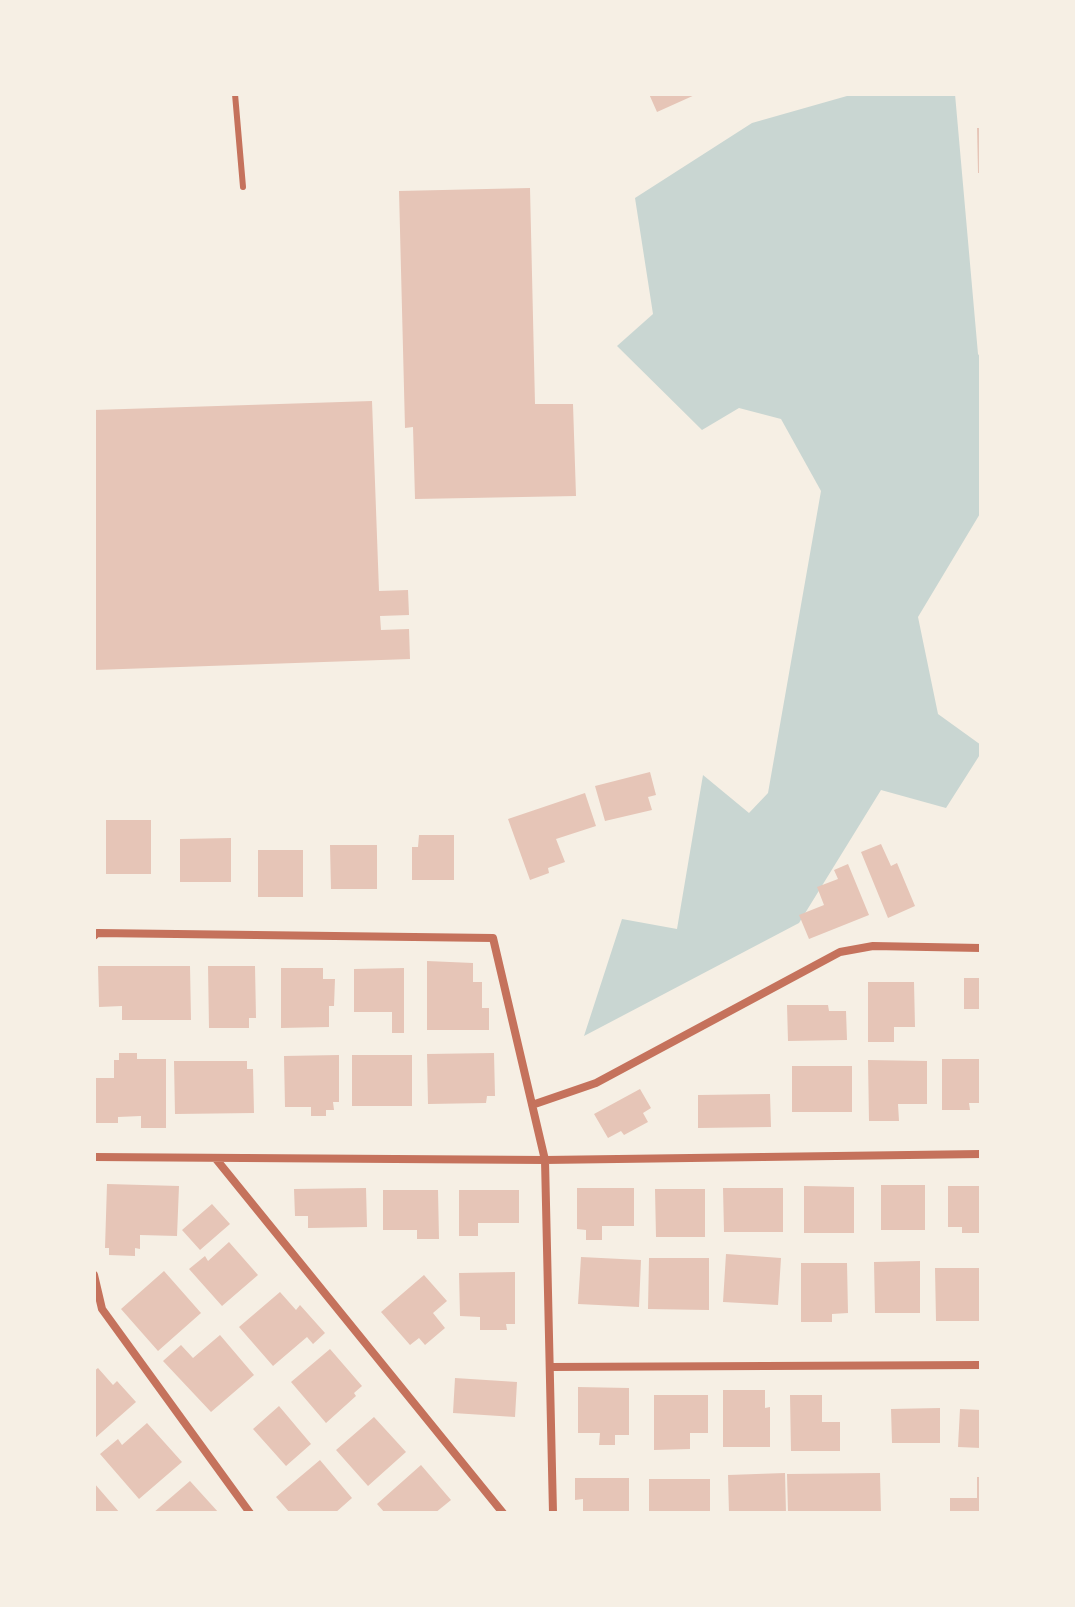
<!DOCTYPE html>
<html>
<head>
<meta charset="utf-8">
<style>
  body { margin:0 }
  #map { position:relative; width:1075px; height:1607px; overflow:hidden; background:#f6efe4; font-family:"DM Sans",sans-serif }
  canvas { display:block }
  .frame { position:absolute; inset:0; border:96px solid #f6efe4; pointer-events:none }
</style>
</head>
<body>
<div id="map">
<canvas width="1075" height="1607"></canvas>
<div class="frame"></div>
</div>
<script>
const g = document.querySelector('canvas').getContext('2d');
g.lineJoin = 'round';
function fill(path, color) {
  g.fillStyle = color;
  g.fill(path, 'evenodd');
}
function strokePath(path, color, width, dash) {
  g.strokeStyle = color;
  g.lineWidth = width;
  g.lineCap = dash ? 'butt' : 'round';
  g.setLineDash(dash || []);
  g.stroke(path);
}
const water = new Path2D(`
  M854,94H955L978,354L981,358V512L918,617L938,714L981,745V753L946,808L881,790L799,923L584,1036L622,919L677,929L703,775L749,813L768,793L821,491L781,419L739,408L702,430L617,346L653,314L635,198L752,123Z`);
const building = new Path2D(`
  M649,94H697L657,112Z
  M977,128H981V173H978Z
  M530,188L535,404H573L576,496L415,499L413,427L405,428L399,191Z
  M372,401L379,591L408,590L409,615L380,616L381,630L409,629L410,659L94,670V410Z
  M650,772L656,795L648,797L652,810L605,821L595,786Z
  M585,793L596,826L556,839L565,862L548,868L549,873L530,880L508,819Z
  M106,820H151V874H106Z
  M419,835H454V880H412V847H418Z
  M231,838V882H180V839Z
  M881,844L891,866L897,863L915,906L888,918L861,852Z
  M330,845H377V889H331Z
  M258,850H303V897H258Z
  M848,864L869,915L809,939L799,915L824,905L817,887L838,879L834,870Z
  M427,961L473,963V982H482V1008H489V1030H427Z
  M98,966H190L191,1020H122V1006L99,1007Z
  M208,966H255L256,1018H249V1028H209Z
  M281,968H323V979H335L334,1006H329V1027L281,1028Z
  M404,968V1033H392V1012H354V969Z
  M964,978H981V1009H964Z
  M868,982H914L915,1027H894V1042H868Z
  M787,1005H828L829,1011H846L847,1040L788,1041Z
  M119,1053H137V1059H166V1128H141V1116L118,1117V1123H95V1078H114V1060H119Z
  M494,1053L495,1096H487L486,1103L428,1104L427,1054Z
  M339,1055V1102H333L334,1110H326V1116H311V1107H285L284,1056Z
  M352,1055H412V1106H352Z
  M942,1059H981V1103H969L970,1110H942Z
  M868,1060L927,1061V1104H898L899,1121H869Z
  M174,1061H247V1069H253L254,1113L175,1114Z
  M792,1066H852V1112H792Z
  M640,1089L651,1108L643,1113L648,1122L624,1135L621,1131L608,1138L594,1114Z
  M770,1094L771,1127L698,1128V1095Z
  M107,1184L179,1186L177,1236L140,1235V1249L135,1248V1256L109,1255V1248H105Z
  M881,1185H925V1230H881Z
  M804,1186L854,1187V1233H804Z
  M948,1186H981V1233H962V1227H948Z
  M366,1188L367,1227L308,1228V1216H295L294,1189Z
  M577,1188H634V1226H602V1240H586V1230L577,1229Z
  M723,1188H783V1232H724Z
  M655,1189H705V1237H656Z
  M383,1190H438L439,1239H417V1230H383Z
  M459,1190H519V1223H478V1236H459Z
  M212,1204L230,1224L200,1250L182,1230Z
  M229,1242L258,1275L222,1306L189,1269L205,1256L208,1261Z
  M726,1254L781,1258L778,1305L723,1302Z
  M581,1257L641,1260L639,1307L578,1304Z
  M649,1258H709V1310L648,1309Z
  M920,1261V1313H875L874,1262Z
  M801,1263H847L848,1313L832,1314V1322H801Z
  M935,1268H981V1321H936Z
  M164,1271L201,1313L158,1351L121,1309Z
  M515,1272V1324H506L507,1330H480V1317L460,1316L459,1273Z
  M424,1275L447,1301L433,1313L445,1328L425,1345L419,1338L410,1345L381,1312Z
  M280,1292L296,1310L300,1305L325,1333L313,1344L307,1337L273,1366L239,1327Z
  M220,1335L254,1375L211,1412L163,1361L181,1345L193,1358Z
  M330,1349L362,1386L354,1393L356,1396L326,1423L291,1382Z
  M98,1368L113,1385L117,1381L136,1402L94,1439V1371Z
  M455,1378L517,1382L515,1417L453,1413Z
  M578,1387L629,1388V1435H615V1445H599L600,1433H578Z
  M723,1390H765V1408L770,1407V1447H723Z
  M654,1395H708V1433H690V1449L654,1450Z
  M790,1395H822V1422H840V1451H791Z
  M279,1406L311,1444L286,1466L253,1429Z
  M940,1408V1443H892L891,1409Z
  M960,1409L981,1410V1448L958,1447Z
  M374,1417L406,1452L368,1486L336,1450Z
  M147,1423L182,1462L139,1499L100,1454L118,1439L122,1445Z
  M320,1460L352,1498L335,1513H290L276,1497Z
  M421,1465L451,1500L435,1513H385L377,1504Z
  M785,1473L786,1513H729L728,1475Z
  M880,1473L881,1513L788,1512L787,1474Z
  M977,1477H981V1513H950V1498H977Z
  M575,1478H629V1513H583V1499L575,1500Z
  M649,1479H710V1513H649Z
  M190,1481L219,1513H153Z
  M94,1483L120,1513H94Z`);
const service = new Path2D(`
  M235,94L243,187`);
const minor = new Path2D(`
  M94,936L97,933L493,938L545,1160L553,1513
  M532,1105L596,1083L840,952L873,946L981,948
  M94,1157L545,1160L981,1154
  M216,1159L503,1513
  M94,1275L102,1309L250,1513
  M550,1367L981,1365`);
fill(water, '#c9d6d2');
fill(building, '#e6c5b7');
strokePath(service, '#c5725c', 6);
strokePath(minor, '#c5725c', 8);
</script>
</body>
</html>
